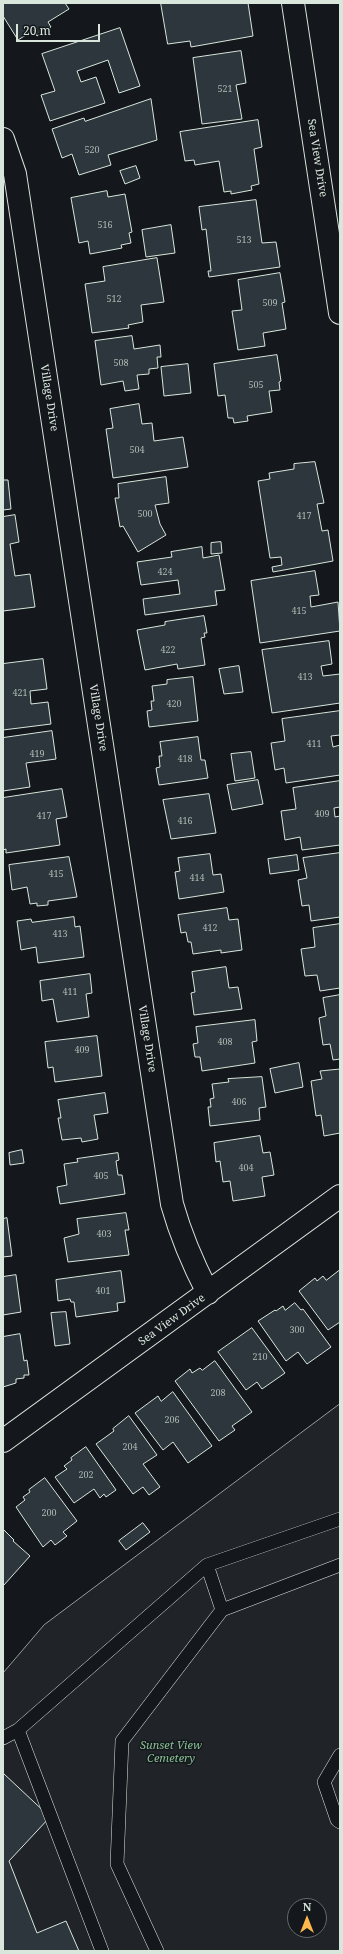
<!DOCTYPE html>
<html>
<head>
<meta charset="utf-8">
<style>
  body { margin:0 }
  #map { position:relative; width:343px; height:1954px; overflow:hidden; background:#14181c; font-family:"Noto Serif",serif }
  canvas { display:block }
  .frame { position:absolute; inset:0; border:4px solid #d8e6dc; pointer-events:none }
  .north { position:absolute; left:287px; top:1898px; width:40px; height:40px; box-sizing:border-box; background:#14181c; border:1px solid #626a69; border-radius:50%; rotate:0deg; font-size:11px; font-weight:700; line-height:16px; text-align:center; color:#d8e6dc }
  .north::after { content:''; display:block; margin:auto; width:14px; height:18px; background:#ffb74d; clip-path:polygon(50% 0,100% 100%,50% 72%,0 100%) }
  .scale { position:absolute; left:16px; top:24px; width:84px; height:18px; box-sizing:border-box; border:2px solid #d8e6dc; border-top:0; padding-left:5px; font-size:12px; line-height:14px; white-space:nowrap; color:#d8e6dc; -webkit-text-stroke:3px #14181c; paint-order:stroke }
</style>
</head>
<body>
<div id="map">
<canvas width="343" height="1954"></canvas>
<div class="frame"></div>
<div class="north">N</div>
<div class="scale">20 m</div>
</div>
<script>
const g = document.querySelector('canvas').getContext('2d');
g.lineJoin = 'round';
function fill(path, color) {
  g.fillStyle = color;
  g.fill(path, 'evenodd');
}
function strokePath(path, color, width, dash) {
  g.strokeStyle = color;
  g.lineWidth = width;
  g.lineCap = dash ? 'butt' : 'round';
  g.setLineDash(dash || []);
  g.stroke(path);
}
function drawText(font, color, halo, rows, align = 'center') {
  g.font = font + ' "Noto Serif",serif';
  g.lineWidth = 3;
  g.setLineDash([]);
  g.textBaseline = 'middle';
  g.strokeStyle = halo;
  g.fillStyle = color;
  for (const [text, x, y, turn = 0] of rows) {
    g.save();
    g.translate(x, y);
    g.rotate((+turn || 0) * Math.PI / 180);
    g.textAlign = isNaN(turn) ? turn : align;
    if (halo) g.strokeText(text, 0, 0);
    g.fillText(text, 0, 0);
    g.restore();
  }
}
const green = new Path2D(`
  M340,1404V1951H3V1673L44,1625ZM295,1906H319V1930H295Z`);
const building = new Path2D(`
  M3,3H65L69,9L48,22L51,27L37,36L34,30L18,40L3,16Z
  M161,3H248L253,36L191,47L190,41L168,44Z
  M120,28L140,86L119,93L108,60L77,71L81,82L96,77L105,103L50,121L41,95L55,91L42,54Z
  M241,51L246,83L236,85L242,119L202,124L193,58Z
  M151,99L157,140L108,155L111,165L79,175L72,154L62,158L52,129L84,118L85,121Z
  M258,120L262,147L254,149L259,184L251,186L252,190L231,194V191L224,192L219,161L195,165L194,160L185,161L180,132Z
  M136,166L140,178L125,184L120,171Z
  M107,191L108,197L125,194L132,232L129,233L131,243L121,245L122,248L90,254L88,241L79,243L71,198Z
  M256,200L262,243L276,242L280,267L209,277L208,271H211L206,229L202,230L199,207Z
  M171,225L175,253L146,257L142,230Z
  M157,258L164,302L141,305L143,322L128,325L129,328L92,333L85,284L105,281L103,267Z
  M280,273L285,302L282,303L286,329L263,333L265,346L238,350L232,311L242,310L238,280Z
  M132,336L134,349L160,345L161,357H157L158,368L149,369V374L137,375L139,389L125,391L123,381L101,385L95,341Z
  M277,355L281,381L279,382L280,390L269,391L272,412L247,416L248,421L234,423L233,418H228L225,395L218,396L214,364Z
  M188,364L191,393L164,396L161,367Z
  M139,404L142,424L152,423L154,441L183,437L188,467L113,478L106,429L113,428L110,409Z
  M315,462L324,503L317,504L322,531L328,530L333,561L273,572L272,567L282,565L281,557L270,558L258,481L270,479L269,473L294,469V464Z
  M166,477L169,503L155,505L160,524L166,535L138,552L123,526L120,527L115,498H119L118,484Z
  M3,480H8L11,509L3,510Z
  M15,515L19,542L10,544L15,576L30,574L35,607L3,611V517Z
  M221,542L222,553L211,554V543Z
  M202,547L203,558L219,555L225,590L215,591L217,605L145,615L143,599L180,594L178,580L141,585L137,562L172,557L171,552Z
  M315,571L319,595L310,596L311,607L338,602L340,631L260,643L251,581Z
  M204,616L207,633H204L205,637L201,638L205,665L178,669L177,664L145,670L137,630L165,625V622Z
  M329,641L332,664L321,666L323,676L340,674V703L272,713L262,650Z
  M43,659L47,689L30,691L31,704L48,702L51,724L3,730V664Z
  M239,666L243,692L224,694L219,669Z
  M193,677L198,721L149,727L147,711L152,710L151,701H154L152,686L167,684V680Z
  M340,711V735L331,736L333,747L340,745V775L286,783L284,768L275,770L271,743L285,741L282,719Z
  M52,731L56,759L26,763L30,787L3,791V738Z
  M198,737L201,760H205L208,778L159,785L156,768L160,767L159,756H162L160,742Z
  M251,752L255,778L235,781L231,754Z
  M258,780L263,804L232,810L227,785Z
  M340,781V807L334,808L335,817L340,816V845L302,850L300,837L285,840L281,811L296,809L293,788Z
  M62,789L67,817L56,819L60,845L6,853V849L3,850V798Z
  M209,794L216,833L171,839L163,800Z
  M340,853V917L311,921L309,905L302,906L298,880L307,878L303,858Z
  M210,854L213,875L221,874L224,892L179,899L175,872L180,871L178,858Z
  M297,855L299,870L270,874L268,859Z
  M69,857L77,897L48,901V905L37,906V903L30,904L27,887L12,890L9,865Z
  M227,908L229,920L238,919L242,950L221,953V950L193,954L191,942H188L186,932L181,933L178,915Z
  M74,917L75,927L80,926L84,957L38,963L36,947L21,950L17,921L31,919L32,922Z
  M340,924V988L320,991L317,975L305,976L301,949L315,947L313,928Z
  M226,967L229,988L238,987L242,1009L194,1015L191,993L195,992L192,972Z
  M90,974L92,993L86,994L89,1017L57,1022L53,999L42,1001L40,981Z
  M340,995V1059L333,1060L330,1044L323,1045L319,1018L326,1016L323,998Z
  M255,1020L257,1041L252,1042L255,1063L202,1071L200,1057H195L193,1044L198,1043L196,1027Z
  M97,1036L102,1076L55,1082L53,1067L48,1068L45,1042Z
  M299,1063L303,1087L275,1093L270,1069Z
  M340,1066V1133L324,1136L321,1115L316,1116L311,1081L322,1079L320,1071L340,1069Z
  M262,1077L266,1107L259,1108L260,1120L210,1126L208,1107H211L210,1099L214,1098L212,1084L229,1082L228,1079Z
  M105,1093L108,1113L94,1115L98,1139L82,1142L81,1138L62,1140L58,1118H61L58,1100Z
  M260,1136L263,1153L270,1152L274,1175L262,1177L265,1196L233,1201L230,1181L223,1182L220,1161L216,1162L214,1143Z
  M22,1150L24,1163L10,1165L9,1153Z
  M118,1153L119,1160L116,1161L118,1175H122L125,1194L60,1204L57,1187L67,1185L64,1164L78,1162L77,1159Z
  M126,1213L129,1230H125L129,1255L68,1262L64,1238L79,1234L77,1219Z
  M7,1218L12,1256L3,1257V1219Z
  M340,1270V1322L328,1330L299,1291L315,1278L317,1281L323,1276L326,1280Z
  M121,1271L125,1302L117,1303L118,1311L76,1317L74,1302H71L70,1299L58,1301L56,1280Z
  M16,1275L21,1312L3,1315V1277Z
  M295,1303L301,1310L303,1309L331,1347L307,1364L298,1352L286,1361L258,1321L275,1310L276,1311L283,1306L285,1310Z
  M66,1312L70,1344L55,1346L51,1313Z
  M252,1328L285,1373L262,1389L257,1382L246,1390L218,1352Z
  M20,1334L24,1361L27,1360L29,1375H24V1378L16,1379V1383L3,1387V1337Z
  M215,1361L252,1412L232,1426L235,1430L219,1441L175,1381L190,1369L192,1373L200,1368L202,1370Z
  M173,1392L212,1446L188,1463L173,1442L163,1450L135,1413L158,1396L161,1401Z
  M129,1416L157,1455L143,1464L160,1487L149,1495L143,1487L133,1494L96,1444L114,1431L113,1429Z
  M86,1447L116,1490L106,1497L104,1494L100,1498L94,1489L74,1503L55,1477L67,1469L64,1466L72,1460L71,1458Z
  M45,1478L77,1521L63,1532L67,1536L55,1545L51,1540L43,1547L16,1507L25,1500L23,1497L30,1492L29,1490Z
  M143,1523L150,1532L126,1550L119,1541Z
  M3,1529L14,1540L13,1541L30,1556L4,1585L3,1584Z
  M3,1773L50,1817L9,1861L37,1933L66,1921L79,1951H3Z`);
const service = new Path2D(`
  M222,1610L207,1565L340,1519
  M18,1730L102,1951
  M3,1738L18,1730L207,1565
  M340,1755L324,1782L337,1820L340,1822
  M157,1951L117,1864L122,1741L222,1610L340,1565`);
const minor = new Path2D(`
  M293,3L340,313
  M3,139L15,174L172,1204C181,1236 193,1264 208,1293
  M3,1441L340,1196`);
const numberNames = [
  ["521",225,89],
  ["520",92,150],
  ["516",105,225],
  ["513",244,240],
  ["512",114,299],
  ["509",270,303],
  ["508",121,363],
  ["505",256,385],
  ["504",137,450],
  ["500",145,514],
  ["417",304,516],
  ["424",165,572],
  ["415",299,611],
  ["422",168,650],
  ["413",305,677],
  ["421",20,693],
  ["420",174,704],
  ["411",314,744],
  ["419",37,754],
  ["418",185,759],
  ["409",322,814],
  ["417",44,816],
  ["416",185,821],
  ["415",56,874],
  ["414",197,878],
  ["412",210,928],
  ["413",60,934],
  ["411",70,992],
  ["408",225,1042],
  ["409",82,1050],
  ["406",239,1102],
  ["404",246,1168],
  ["405",101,1176],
  ["403",104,1234],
  ["401",103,1291],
  ["300",297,1330],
  ["210",260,1357],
  ["208",218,1393],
  ["206",172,1420],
  ["204",130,1447],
  ["202",86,1475],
  ["200",49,1513]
];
const streetNames = [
  ["Sea View Drive",317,158,81],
  ["Village Drive",49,398,81],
  ["Village Drive",98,718,81],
  ["Village Drive",147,1039,81],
  ["Sea View Drive",172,1320,-36]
];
const parkNames = [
  ["Sunset View",171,1746],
  ["Cemetery",171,1759]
];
fill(green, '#202428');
strokePath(green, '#939e99', 1);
fill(building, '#2c363c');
strokePath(building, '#d8e6dc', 1);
strokePath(service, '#d8e6dc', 14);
strokePath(minor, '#d8e6dc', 24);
strokePath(service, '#14181c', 13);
strokePath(minor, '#14181c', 22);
drawText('9px', '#adbab4', null, numberNames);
drawText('11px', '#d8e6dc', '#14181c', streetNames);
drawText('italic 11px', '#8ac095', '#14181c', parkNames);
</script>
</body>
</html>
